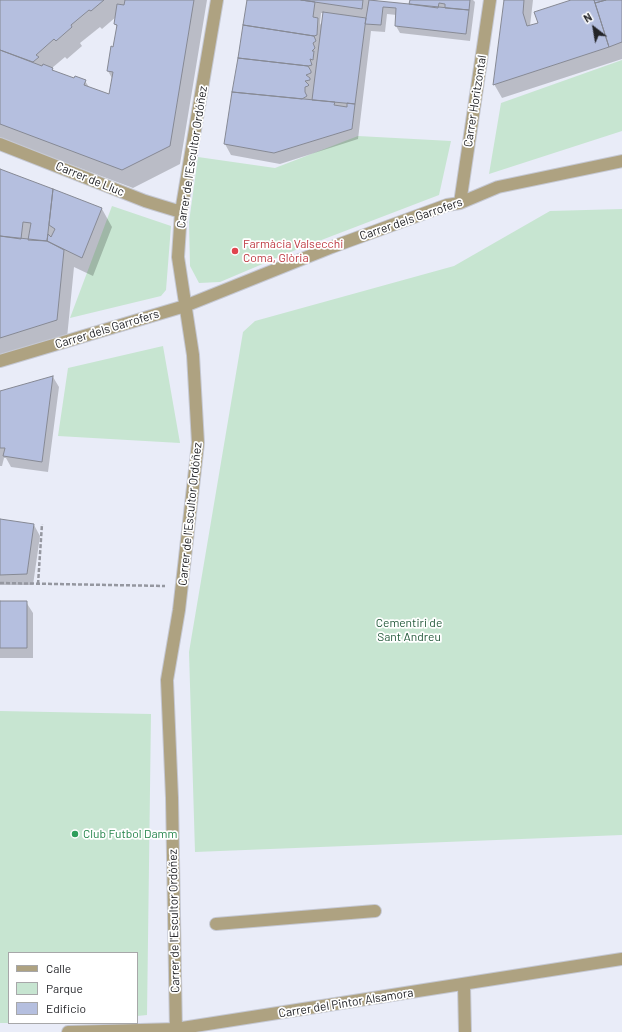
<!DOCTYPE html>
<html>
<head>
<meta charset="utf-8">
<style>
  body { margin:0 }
  #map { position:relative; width:622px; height:1032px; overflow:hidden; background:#e9ecf8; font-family:Barlow,sans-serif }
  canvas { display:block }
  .legend { position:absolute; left:8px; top:952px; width:130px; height:72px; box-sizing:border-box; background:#fff; border:1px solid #a7a7a9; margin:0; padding:5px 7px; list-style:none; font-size:12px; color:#232428 }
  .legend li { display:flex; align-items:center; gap:8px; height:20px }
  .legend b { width:20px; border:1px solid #a7a7a9 }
  .north { position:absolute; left:574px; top:8px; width:40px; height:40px; -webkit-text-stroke:3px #fff; paint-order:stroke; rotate:329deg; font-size:11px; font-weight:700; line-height:16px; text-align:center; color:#232428 }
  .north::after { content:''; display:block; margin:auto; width:14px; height:18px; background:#232428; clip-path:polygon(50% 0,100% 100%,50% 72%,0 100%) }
</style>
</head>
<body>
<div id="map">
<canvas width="622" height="1032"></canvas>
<ul class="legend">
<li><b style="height:5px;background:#aea281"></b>Calle</li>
<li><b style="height:11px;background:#c7e5d1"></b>Parque</li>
<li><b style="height:11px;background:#b5bfdf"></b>Edificio</li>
</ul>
<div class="north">N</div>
</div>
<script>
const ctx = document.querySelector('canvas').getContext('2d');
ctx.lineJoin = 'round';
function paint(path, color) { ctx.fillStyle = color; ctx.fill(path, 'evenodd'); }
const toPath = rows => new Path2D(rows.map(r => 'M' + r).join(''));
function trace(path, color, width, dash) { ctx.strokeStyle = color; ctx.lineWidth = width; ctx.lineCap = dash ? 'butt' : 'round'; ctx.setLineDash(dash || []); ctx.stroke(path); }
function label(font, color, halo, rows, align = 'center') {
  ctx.font = font + ' Barlow,sans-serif'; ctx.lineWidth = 3.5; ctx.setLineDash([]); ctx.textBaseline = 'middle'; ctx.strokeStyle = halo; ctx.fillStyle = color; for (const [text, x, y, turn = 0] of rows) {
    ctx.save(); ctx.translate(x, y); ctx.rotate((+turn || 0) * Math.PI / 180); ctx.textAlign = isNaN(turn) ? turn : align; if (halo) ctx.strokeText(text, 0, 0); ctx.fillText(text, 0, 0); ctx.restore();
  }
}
paint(toPath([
  [622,60,622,131,489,174,501,103],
  [358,136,451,141,439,195,298,249,220,282,199,283,190,266,189,222,198,157,275,168],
  [112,206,171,226,166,290,161,296,70,318],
  [622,209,622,835,195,852,189,652,243,332,255,321,454,266,550,211],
  [163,346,180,443,58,436,68,368],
  [0,711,151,714,147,1015,137,1016,137,953,9,953,9,1023,0,1023]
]), '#c7e5d1');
paint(toPath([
  [0,0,207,0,180,164,133,188,0,138],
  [117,16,115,24,117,27,108,71,113,80,110,95,89,87,85,81,75,79,54,71,52,68,65,57,67,59,82,46,80,43,100,27,102,29],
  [248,0,371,0,410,5,411,0,473,0,475,2,470,41,400,33,396,26,397,15,387,14,385,32,371,31,358,139,280,164,231,155,225,144],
  [321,13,324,13,322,27,320,23],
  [505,0,533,0,530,26,539,24,574,0,622,0,622,59,502,98,494,84],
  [0,170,102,209,112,227,93,276,74,267,67,338,0,359],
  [53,377,59,387,48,472,11,467,6,458,4,458,2,466,0,466,0,392],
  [0,522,34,525,40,536,33,585,0,585],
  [0,602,26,602,33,613,33,658,0,658]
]), '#0003');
const building = toPath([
  [0,0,104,0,91,11,89,10,71,25,72,27,56,41,54,39,36,55,39,57,33,62,0,50,0,0],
  [125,0,194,0,170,146,122,170,0,124,0,50,42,66,43,64,53,68,52,70,74,78,75,76,86,80,84,85,109,94,113,72,107,71,111,46,113,47,117,25,114,24,117,4,124,5,125,0],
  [247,0,301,0,315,2,313,17,318,18,317,35,314,36,243,25,247,0],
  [301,0,363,0,362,9,301,0],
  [369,0,469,10,466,34,395,26,396,8,383,7,381,25,365,24,369,0],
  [410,0,470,0,469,10,445,8,445,4,439,3,438,8,409,4,410,0],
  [504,0,524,0,523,13,527,26,538,23,534,12,571,0,594,0,609,47,493,85,504,0],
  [594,0,606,0,595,3,594,0],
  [606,0,622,0,622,42,609,47,595,3,606,0],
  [323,12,366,18,355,104,312,100,323,12],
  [243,25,314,36,316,41,313,43,315,48,312,51,314,51,313,60,310,59,312,65,308,66,238,58,243,25],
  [238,58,308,66,311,71,311,73,306,75,310,78,310,80,305,81,309,85,308,86,305,87,305,92,307,96,302,99,232,92,238,58],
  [232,92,335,102,334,105,347,107,347,103,355,104,352,129,274,153,224,144,232,92],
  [0,169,53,189,47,241,28,240,31,223,23,222,21,239,0,236,0,169],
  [53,189,102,208,82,258,47,241,48,234,51,237,55,229,49,225,53,189],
  [0,236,47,241,64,250,57,320,0,338,0,236],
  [53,376,42,462,3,456,5,448,0,448,0,391,53,376],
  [0,519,34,524,27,574,0,575,0,519],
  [0,601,27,601,27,648,0,648,0,601]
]);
paint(building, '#b5bfdf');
trace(building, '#868994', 1);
const lane = toPath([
  [216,924,375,911]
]);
const street = toPath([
  [0,144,145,201,181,212],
  [460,203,490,0],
  [0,361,185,306,332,247,447,205,460,203,498,187,622,161],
  [464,985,465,1032],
  [68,1032,176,1029,622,959],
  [176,1032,172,798,167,680,179,610,198,443,193,355,178,257,181,212,217,0]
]);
trace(lane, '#c5c8d3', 14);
trace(street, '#c5c8d3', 14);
trace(toPath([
  [0,583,165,586],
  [38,584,42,524]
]), '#9597a0', 2.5, [4, 2]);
trace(lane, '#aea281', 12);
trace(street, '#aea281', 12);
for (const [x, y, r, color] of [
  [235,251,4,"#e0444e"],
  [75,834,4,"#2e9e5b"]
]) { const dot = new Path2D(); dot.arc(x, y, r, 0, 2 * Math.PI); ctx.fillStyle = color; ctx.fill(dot); trace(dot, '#fff', 1.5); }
label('12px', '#232428', '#fff', [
  ["Carrer Horitzontal",475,101,-81],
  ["Carrer de l'Escultor Ordóñez",192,157,-81],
  ["Carrer de Lluc",90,179,22],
  ["Carrer dels Garrofers",411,219,-19],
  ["Carrer dels Garrofers",107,329,-17],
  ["Carrer de l'Escultor Ordóñez",190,514,-84],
  ["Carrer de l'Escultor Ordóñez",174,921,-91],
  ["Carrer del Pintor Alsamora",346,1003,-9]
]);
label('12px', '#be3a42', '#fff', [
  ["Farmàcia Valsecchi",243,244],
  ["Coma, Glòria",243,258]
], 'left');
label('12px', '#24593b', '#fff', [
  ["Cementiri de",409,623],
  ["Sant Andreu",409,637]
]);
label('12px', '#27864d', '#fff', [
  ["Club Futbol Damm",83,834]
], 'left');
</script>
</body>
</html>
